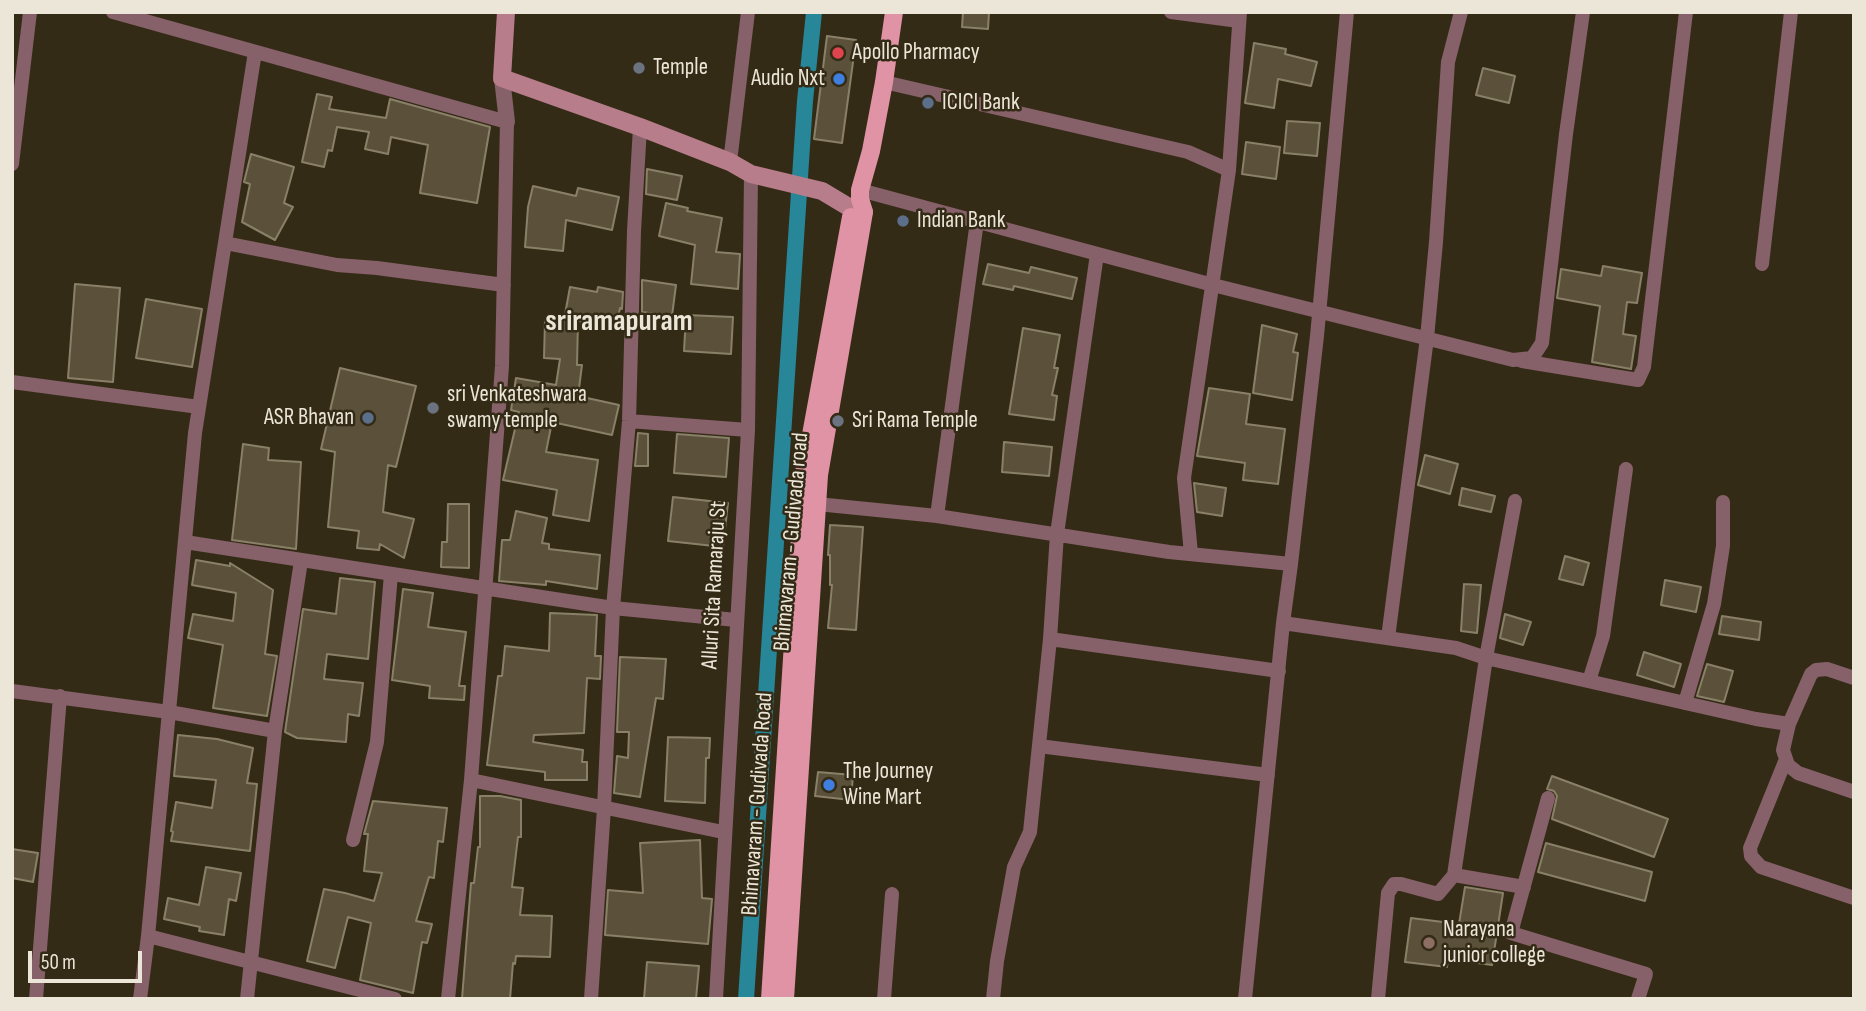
<!DOCTYPE html>
<html>
<head>
<meta charset="utf-8">
<style>
  body { margin:0 }
  #map { position:relative; width:1866px; height:1011px; overflow:hidden; background:#342b16; font-family:"Sofia Sans Condensed",sans-serif }
  canvas { display:block }
  .frame { position:absolute; inset:0; border:14px solid #ece6d9; pointer-events:none }
  .scale { position:absolute; left:28px; top:951px; width:114px; height:32px; box-sizing:border-box; border:4px solid #ece6d9; border-top:0; padding-left:9px; font-size:21px; line-height:24px; white-space:nowrap; color:#ece6d9; -webkit-text-stroke:5px #342b16; paint-order:stroke }
</style>
</head>
<body>
<div id="map">
<canvas width="1866" height="1011"></canvas>
<div class="frame"></div>
<div class="scale">50 m</div>
</div>
<script>
const ctx = document.querySelector('canvas').getContext('2d');
ctx.lineJoin = 'round';
const toPath = rows => new Path2D(rows.map(r => 'M' + r).join(''));
function trace(path, color, width, dash) { ctx.strokeStyle = color; ctx.lineWidth = width; ctx.lineCap = dash ? 'butt' : 'round'; ctx.setLineDash(dash || []); ctx.stroke(path); }
function paint(path, color) { ctx.fillStyle = color; ctx.fill(path, 'evenodd'); }
function label(font, color, halo, rows, align = 'center') {
  ctx.font = font + ' "Sofia Sans Condensed",sans-serif'; ctx.lineWidth = 5; ctx.setLineDash([]); ctx.textBaseline = 'middle'; ctx.strokeStyle = halo; ctx.fillStyle = color; for (const [text, x, y, turn = 0] of rows) {
    ctx.save(); ctx.translate(x, y); ctx.rotate((+turn || 0) * Math.PI / 180); ctx.textAlign = isNaN(turn) ? turn : align; if (halo) ctx.strokeText(text, 0, 0); ctx.fillText(text, 0, 0); ctx.restore();
  }
}
trace(toPath([
  [746,999,805,101,814,12]
]), '#278698', 16);
const building = toPath([
  [963,12,989,12,988,29,962,27,963,12],
  [827,36,856,40,842,143,814,139,827,36],
  [1254,43,1286,49,1285,54,1317,62,1311,86,1278,79,1274,108,1245,103,1254,43],
  [1483,68,1515,76,1509,103,1476,95,1483,68],
  [317,94,332,97,329,109,386,118,390,99,490,127,477,203,420,193,428,145,391,137,388,154,365,149,369,132,337,127,332,151,328,150,324,167,302,162,317,94],
  [1287,121,1320,123,1317,156,1284,153,1287,121],
  [1246,142,1280,147,1276,179,1242,174,1246,142],
  [251,154,294,167,284,203,293,207,275,240,242,222,250,184,244,182,251,154],
  [647,169,682,176,677,200,646,194,647,169],
  [533,186,576,196,578,188,619,197,612,230,566,220,563,251,525,247,528,207,533,186],
  [666,203,688,208,687,211,722,218,716,252,740,254,738,289,691,284,695,245,659,236,666,203],
  [988,264,1029,273,1031,267,1077,278,1072,299,1014,286,1013,290,983,284,988,264],
  [1603,266,1642,273,1637,303,1627,302,1623,334,1636,336,1631,369,1592,362,1600,306,1557,298,1561,269,1601,276,1603,266],
  [642,280,676,285,672,316,642,312,642,280],
  [75,284,120,288,113,382,68,378,75,284],
  [570,287,597,292,598,287,623,292,622,309,620,308,616,328,578,321,577,365,582,365,578,396,619,405,612,435,552,422,546,452,598,460,589,521,553,515,557,490,503,480,519,412,511,410,516,378,556,385,560,359,544,358,545,320,564,320,570,287],
  [146,299,202,309,192,367,136,358,146,299],
  [686,315,733,317,731,354,684,351,686,315],
  [1262,325,1297,334,1293,352,1298,353,1292,400,1253,393,1262,325],
  [1023,328,1060,335,1054,368,1058,368,1052,395,1057,396,1054,420,1009,414,1023,328],
  [340,368,416,386,396,467,388,465,383,512,414,519,404,558,380,544,379,550,357,548,359,531,328,527,335,452,321,449,340,368],
  [1209,388,1250,394,1246,424,1285,429,1278,484,1243,480,1245,463,1197,456,1209,388],
  [638,433,648,434,648,466,635,466,638,433],
  [677,434,729,438,726,477,674,473,677,434],
  [1004,442,1052,447,1049,476,1002,472,1004,442],
  [243,444,269,448,268,460,301,462,296,549,232,540,243,444],
  [1425,455,1458,464,1450,494,1418,485,1425,455],
  [1194,483,1226,488,1222,516,1197,512,1194,483],
  [1462,488,1495,496,1491,512,1459,505,1462,488],
  [673,497,728,503,723,547,668,541,673,497],
  [448,504,469,504,469,568,441,567,442,542,447,542,448,504],
  [516,511,547,518,542,543,549,544,549,549,600,555,597,589,546,581,546,585,499,581,502,540,510,540,516,511],
  [830,525,863,527,856,630,828,628,832,585,830,585,830,555,828,555,830,525],
  [1565,556,1589,563,1583,585,1559,579,1565,556],
  [196,560,230,566,230,563,273,590,265,654,277,656,267,716,213,708,223,645,188,638,193,614,233,621,236,593,192,585,196,560],
  [340,578,375,582,368,659,327,654,324,679,363,683,359,716,348,714,346,742,297,738,285,732,303,609,336,614,340,578],
  [1665,580,1701,587,1696,612,1661,605,1665,580],
  [1464,584,1481,585,1477,633,1461,631,1464,584],
  [403,589,433,593,428,627,466,632,459,686,465,686,464,700,429,698,430,686,392,680,403,589],
  [550,613,597,615,595,656,601,656,600,679,587,678,584,733,534,735,533,742,583,750,582,762,587,762,587,780,545,780,545,772,487,765,498,676,502,676,505,646,549,651,550,613],
  [1505,614,1531,622,1523,645,1500,638,1505,614],
  [1722,616,1761,622,1759,640,1719,634,1722,616],
  [1644,652,1681,664,1674,687,1637,675,1644,652],
  [620,657,666,659,663,699,656,698,640,797,614,793,617,756,628,758,629,732,617,732,620,657],
  [1707,664,1733,671,1724,702,1697,696,1707,664],
  [178,735,217,739,253,748,247,783,257,784,250,851,171,841,173,832,171,831,176,802,212,808,216,780,174,776,178,735],
  [668,737,710,738,709,758,706,758,705,803,665,801,668,737],
  [818,772,853,775,851,800,815,796,818,772],
  [1552,776,1668,819,1654,857,1552,819,1557,796,1554,791,1547,789,1552,776],
  [480,796,500,796,521,800,521,837,518,837,512,887,523,888,520,915,552,916,550,957,516,956,515,964,513,963,510,999,462,999,471,883,474,883,478,847,480,847,480,796],
  [373,801,447,808,443,842,438,841,434,878,429,877,416,921,432,924,427,943,422,942,413,993,360,980,371,923,348,917,335,968,307,961,324,889,345,893,374,901,382,873,364,871,368,834,364,834,373,801],
  [700,840,702,898,712,899,708,944,605,935,608,890,643,893,640,843,700,840],
  [1546,843,1652,872,1645,901,1538,872,1546,843],
  [12,849,38,853,33,882,12,878,12,849],
  [206,867,241,873,236,901,229,899,224,935,199,931,200,927,164,919,168,898,199,905,206,867],
  [1465,887,1503,893,1492,965,1448,959,1447,967,1405,962,1411,918,1459,924,1465,887],
  [647,962,699,966,696,999,644,999,647,962]
]);
paint(building, '#5b513b');
trace(building, '#8a8068', 2);
trace(toPath([
  [113,12,507,122,502,366,471,780,448,999],
  [1171,12,1239,21],
  [884,82,1188,152,1229,170,1240,12],
  [730,162,748,12],
  [12,164,30,12],
  [860,190,1213,285,1513,360,1532,358,1542,343,1566,134,1583,12],
  [225,243,337,265,377,268,504,285],
  [1762,264,1791,12],
  [1522,361,1638,380,1644,367,1686,12],
  [12,382,199,407],
  [629,421,748,430],
  [807,503,937,516,1169,552,1291,564],
  [937,516,977,221],
  [185,542,613,608,736,620],
  [1191,554,1184,478,1229,170],
  [1283,623,1456,648,1486,658,1756,719,1789,724,1783,750,1788,765,1798,773,1854,792],
  [1388,638,1427,338,1436,242,1448,62,1461,12],
  [1050,639,1279,671],
  [1589,681,1603,636,1626,469],
  [12,691,169,712,275,731],
  [1685,703,1714,604,1723,546,1723,502],
  [1789,724,1811,674,1816,670,1827,669,1854,678],
  [1039,746,1268,775],
  [1786,759,1750,848,1751,856,1761,867,1854,898],
  [471,780,723,832],
  [1548,798,1511,933,1646,974,1638,999],
  [353,840,377,742,391,574],
  [1454,875,1524,887],
  [148,936,395,999],
  [36,999,60,696],
  [140,999,148,936,195,433,255,52],
  [247,999,275,731,301,561],
  [591,999,604,808,613,608,629,421,634,231,640,127],
  [716,999,748,430,751,174],
  [884,999,892,894],
  [993,999,997,961,1014,867,1030,832,1050,639,1057,534,1097,254],
  [1245,999,1283,623,1291,564,1317,336,1347,12],
  [1378,999,1388,893,1394,884,1401,884,1438,894,1454,875,1486,658,1515,501]
]), '#866169', 14);
trace(toPath([
  [502,78,507,122]
]), '#866169', 16);
trace(toPath([
  [506,12,502,78,640,127,730,162,751,174,822,191,852,209,864,212]
]), '#b87d8a', 18);
trace(toPath([
  [770,999,804,473,851,217],
  [785,999,819,475,864,212,860,199,860,190,871,151,884,82,894,12]
]), '#df93a5', 18);
for (const [x, y, r, color] of [
  [838,53,7,"#e0444e"],
  [639,68,7,"#6b7280"],
  [839,79,7,"#3f7fe0"],
  [928,103,7,"#5c6f8a"],
  [903,221,7,"#5c6f8a"],
  [433,408,7,"#6b7280"],
  [368,418,7,"#5c6f8a"],
  [838,421,7,"#6b7280"],
  [829,785,7,"#3f7fe0"],
  [1429,943,7,"#8d6e63"]
]) { const dot = new Path2D(); dot.arc(x, y, r, 0, 2 * Math.PI); ctx.fillStyle = color; ctx.fill(dot); trace(dot, '#342b16', 2.5); }
label('23px', '#ece6d9', '#342b16', [
  ["Apollo Pharmacy",852,53],
  ["Temple",653,68],
  ["Audio Nxt",825,79,"right"],
  ["ICICI Bank",942,103],
  ["Indian Bank",917,221],
  ["sri Venkateshwara",447,395],
  ["swamy temple",447,421],
  ["ASR Bhavan",354,418,"right"],
  ["Sri Rama Temple",852,421],
  ["The Journey",843,772],
  ["Wine Mart",843,798],
  ["Narayana",1443,930],
  ["junior college",1443,956]
], 'left');
label('23px', '#ece6d9', '#342b16', [
  ["Bhimavaram - Gudivada road",792,542,-85],
  ["Alluri Sita Ramaraju St",715,585,-87],
  ["Bhimavaram - Gudivada Road",758,804,-86]
]);
label('bold 30px', '#ece6d9', '#342b16', [
  ["sriramapuram",619,322]
]);
</script>
</body>
</html>
